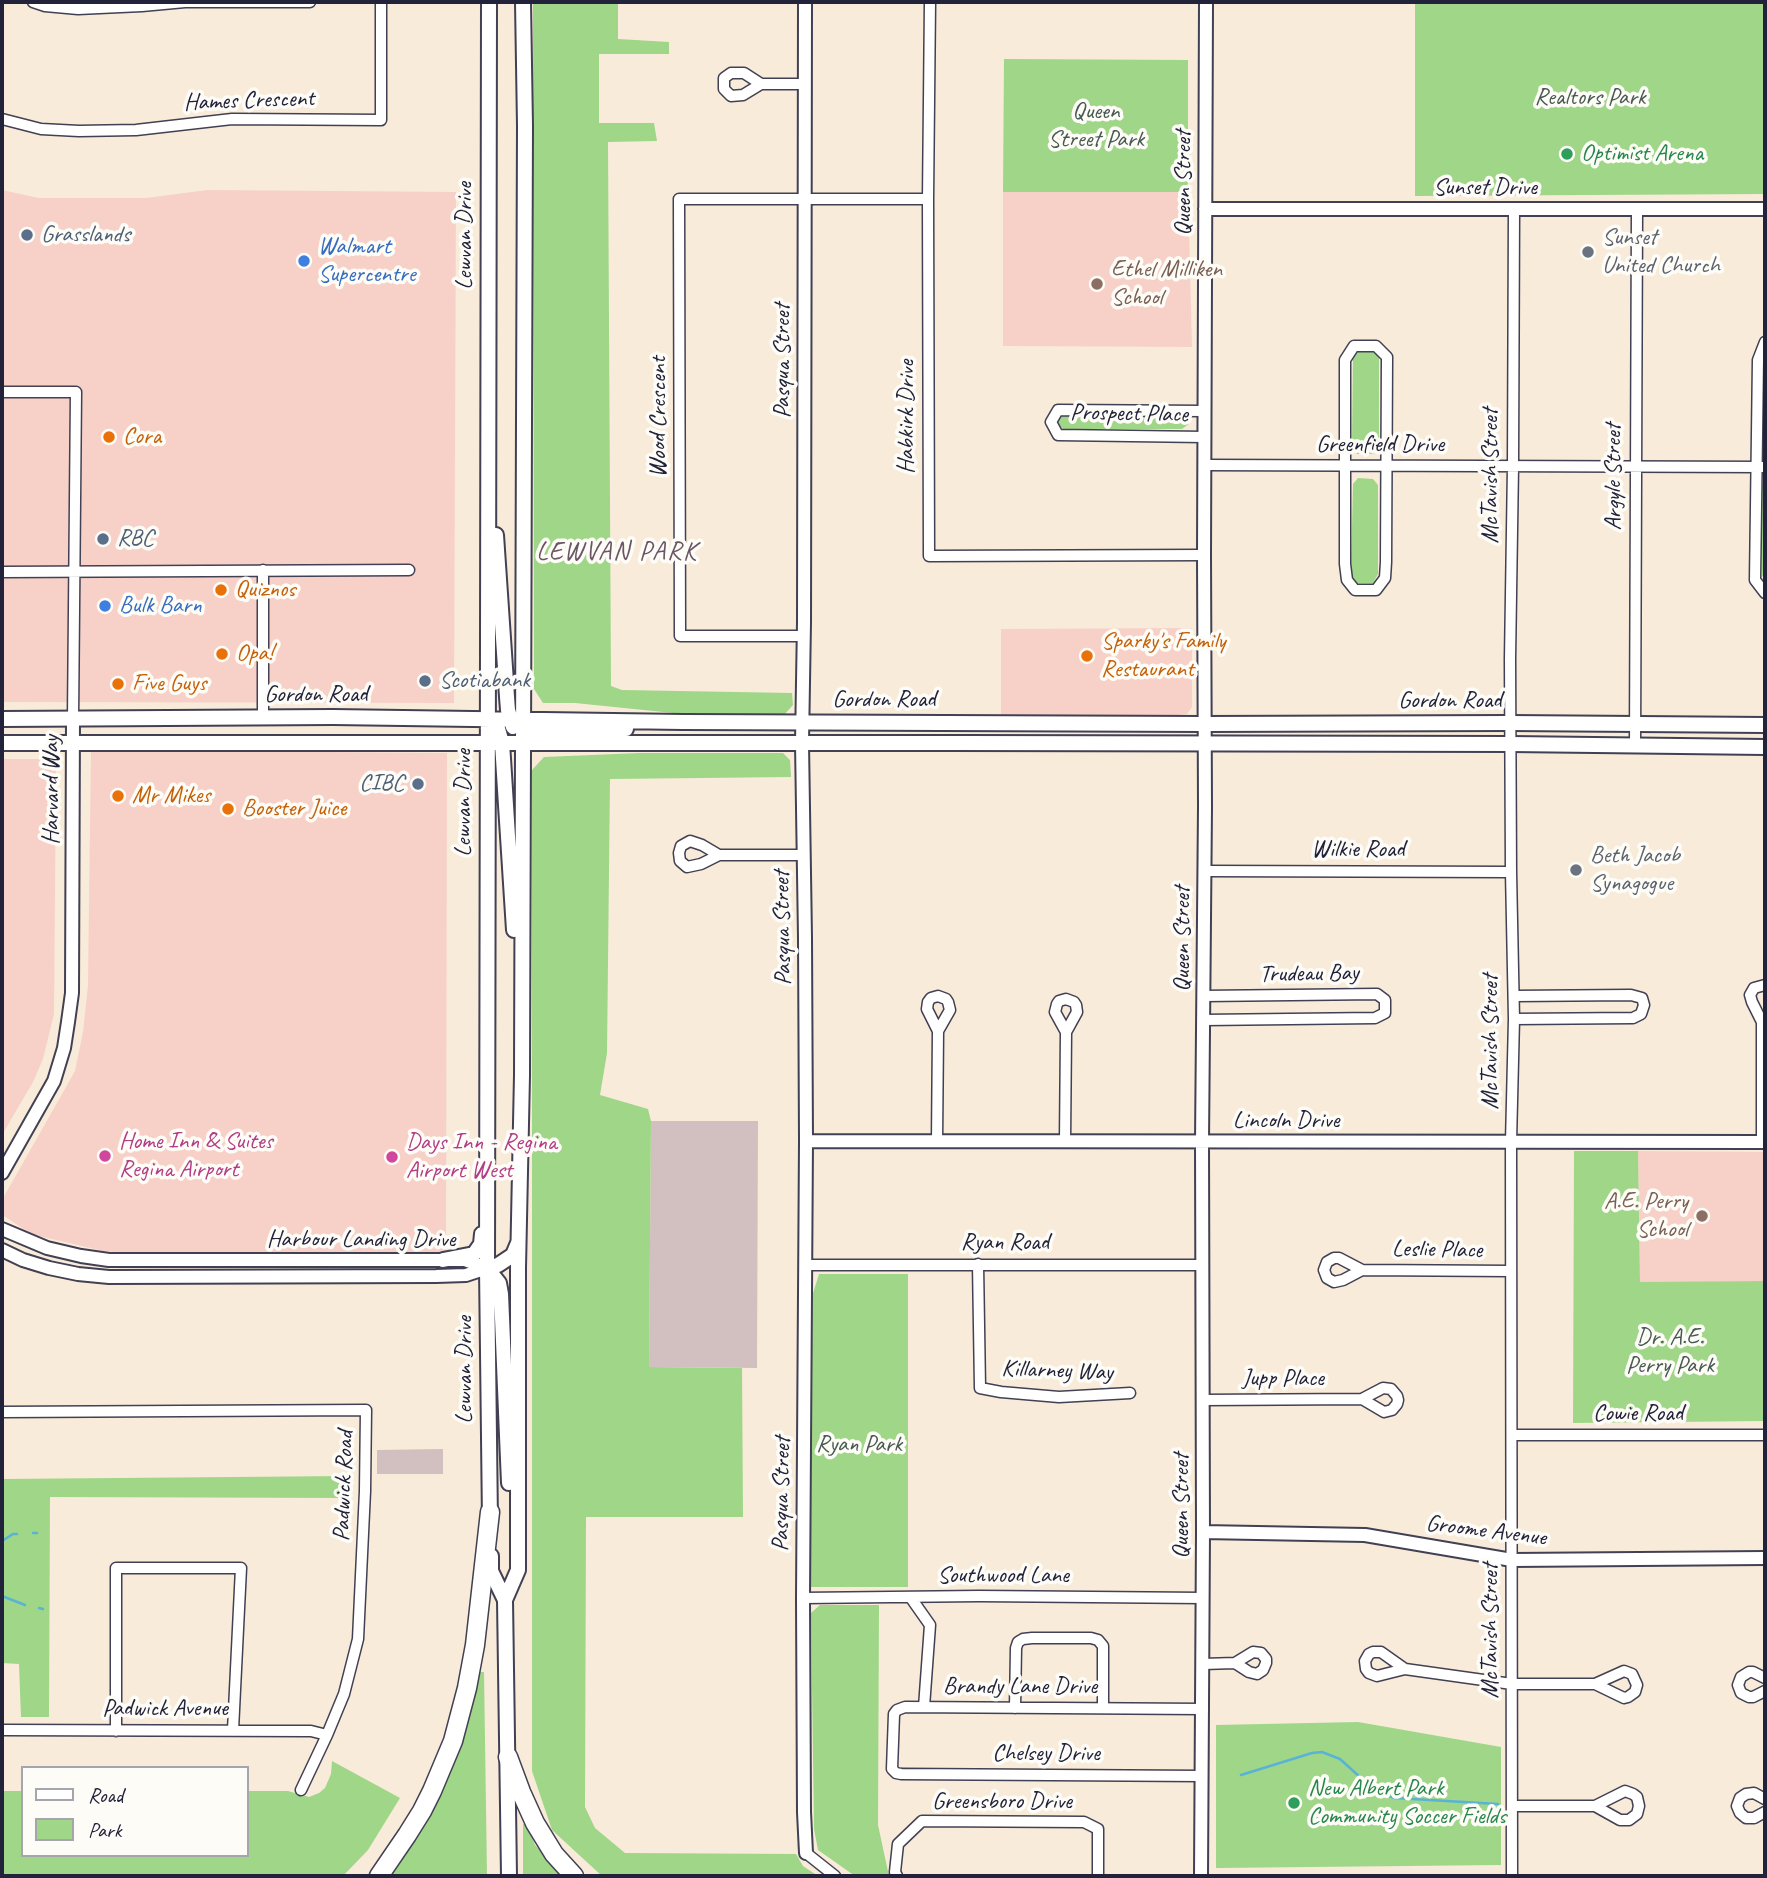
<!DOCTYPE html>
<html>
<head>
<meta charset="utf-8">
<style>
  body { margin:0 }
  #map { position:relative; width:1767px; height:1878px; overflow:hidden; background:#f8ebd9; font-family:Caveat,sans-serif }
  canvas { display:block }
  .frame { position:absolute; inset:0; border:4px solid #22223b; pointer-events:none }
  .legend { position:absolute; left:21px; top:1766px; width:228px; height:91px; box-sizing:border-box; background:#fdfcf7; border:2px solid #a5a5ac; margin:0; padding:9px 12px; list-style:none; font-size:21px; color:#22223b }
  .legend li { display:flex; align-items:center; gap:14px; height:35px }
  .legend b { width:35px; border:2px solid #a5a5ac }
</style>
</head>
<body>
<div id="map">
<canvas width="1767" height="1878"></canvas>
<div class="frame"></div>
<ul class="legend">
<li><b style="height:9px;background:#fff"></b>Road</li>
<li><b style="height:19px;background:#9fd688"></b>Park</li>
</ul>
</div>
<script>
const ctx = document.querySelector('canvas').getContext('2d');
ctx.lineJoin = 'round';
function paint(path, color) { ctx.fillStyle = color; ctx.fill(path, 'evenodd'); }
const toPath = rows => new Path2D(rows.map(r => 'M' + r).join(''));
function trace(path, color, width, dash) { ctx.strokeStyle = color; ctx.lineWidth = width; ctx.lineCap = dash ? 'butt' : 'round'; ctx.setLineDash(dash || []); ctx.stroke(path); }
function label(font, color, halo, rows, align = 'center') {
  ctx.font = font + ' Caveat,sans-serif'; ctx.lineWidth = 7; ctx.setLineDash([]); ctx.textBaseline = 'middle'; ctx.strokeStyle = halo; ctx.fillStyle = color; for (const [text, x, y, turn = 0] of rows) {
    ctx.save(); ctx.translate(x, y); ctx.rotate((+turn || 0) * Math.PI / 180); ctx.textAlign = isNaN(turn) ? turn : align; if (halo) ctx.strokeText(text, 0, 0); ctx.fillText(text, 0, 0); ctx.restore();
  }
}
paint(toPath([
  [2,190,39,198,146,198,207,190,456,192,454,703,2,702],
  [1003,192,1188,192,1192,347,1003,346],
  [1192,628,1192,707,1187,714,1179,715,1001,715,1001,629],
  [91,750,447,753,446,1252,165,1256,103,1251,31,1234,4,1216,2,1200,75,1071,83,1032,88,985],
  [2,759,56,759,56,768,54,1014,43,1059,33,1082,2,1135],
  [1638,1151,1765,1152,1765,1281,1640,1283]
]), '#f7d1c8');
paint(toPath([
  [651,1121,758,1121,757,1368,649,1367],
  [443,1449,443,1474,377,1474,377,1450]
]), '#d2bfc0');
paint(toPath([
  [533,2,618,2,618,39,669,42,669,54,599,54,599,123,654,123,657,141,608,142,611,686,622,690,792,693,793,705,783,716,683,714,575,703,543,703,534,689],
  [1415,2,1765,2,1765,194,1415,196],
  [1004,59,1188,60,1188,192,1003,192],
  [1359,350,1374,350,1379,357,1379,446,1374,454,1357,454,1352,446,1353,356],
  [1765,355,1765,451,1763,448,1763,360],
  [1064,414,1182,415,1187,417,1189,424,1182,429,1063,429,1057,423,1058,419],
  [1358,478,1373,479,1378,485,1378,574,1373,583,1357,583,1351,574,1353,484],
  [1765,481,1765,581,1762,575,1762,484],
  [640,753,783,753,790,760,791,777,610,779,607,1053,600,1095,648,1109,651,1121,649,1367,742,1368,743,1517,586,1517,585,1807,595,1828,625,1853,796,1854,803,1866,818,1876,602,1876,552,1830,532,1771,532,770,544,757],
  [1574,1151,1638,1151,1640,1282,1765,1281,1765,1421,1573,1423],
  [819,1274,908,1274,908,1587,810,1587,810,1303],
  [349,1476,349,1498,50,1497,49,1717,21,1717,19,1664,2,1663,2,1479],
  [820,1605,879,1605,878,1825,889,1876,855,1876,818,1850,814,1829,811,1613],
  [476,1672,484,1672,487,1876,389,1876,426,1820,456,1757],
  [1358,1722,1501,1747,1501,1865,1216,1868,1216,1725],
  [332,1761,400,1798,368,1850,343,1876,2,1876,2,1791,23,1791,23,1855,247,1855,247,1791,288,1791,309,1797,319,1793,325,1788,331,1774],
  [523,1824,527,1824,535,1845,564,1876,523,1876]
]), '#9fd688');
trace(toPath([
  [33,1533,37,1533],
  [2,1541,13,1534,17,1534],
  [2,1596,25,1605],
  [39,1608,43,1609],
  [1241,1775,1312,1753,1322,1752,1340,1759,1361,1778,1382,1794,1395,1798,1498,1804]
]), '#59b3d6', 2.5);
const minor = toPath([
  [33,2,45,6,78,9,142,6,185,2,310,2],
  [930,2,928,199,929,556,1204,555],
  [761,84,744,73,731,73,724,78,724,89,731,96,743,95,761,84,805,84],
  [2,119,41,129,79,131,136,130,232,119,381,120,381,2],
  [1765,342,1758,360,1755,580,1765,593],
  [1354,346,1376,346,1387,357,1386,562,1385,578,1376,590,1355,590,1347,580,1345,564,1345,360,1354,346],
  [2,392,76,392,73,718],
  [1204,411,1058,410,1051,422,1058,435,1204,437],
  [1205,465,1765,467],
  [2,572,409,570],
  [804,636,680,636,679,199,928,199],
  [263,718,263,570],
  [1635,745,1637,209],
  [719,855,702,845,690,841,681,846,679,853,680,861,687,867,701,864,719,855,803,855],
  [1205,871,1511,872],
  [1204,996,1377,994,1385,1000,1385,1013,1375,1018,1204,1020],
  [1514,996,1631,995,1642,998,1644,1005,1641,1014,1633,1018,1514,1019],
  [937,1141,938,1031,927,1009,928,1002,931,998,938,996,946,999,948,1002,950,1010,938,1031],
  [1065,1141,1066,1032,1055,1012,1057,1004,1059,1001,1066,999,1074,1002,1076,1005,1077,1012,1066,1032],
  [1762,1142,1762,1022,1752,1002,1750,995,1754,988,1765,985],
  [978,1264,980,1388,1001,1392,1059,1397,1130,1393],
  [806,1265,1203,1265],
  [1362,1270,1343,1280,1334,1282,1327,1278,1324,1270,1327,1262,1334,1258,1339,1258,1362,1270,1511,1271],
  [1203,1400,1362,1399,1383,1388,1391,1389,1397,1396,1398,1400,1397,1404,1392,1410,1384,1412,1362,1399],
  [2,1412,366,1410,365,1491,358,1639,344,1694,327,1735,301,1790],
  [1512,1435,1765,1435],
  [803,1598,979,1596,1203,1598],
  [911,1598,930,1625,924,1707],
  [1203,1664,1235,1663,1253,1652,1261,1653,1266,1659,1266,1663,1263,1670,1257,1674,1249,1672,1235,1663],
  [1405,1669,1381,1652,1373,1652,1369,1654,1365,1661,1366,1669,1369,1673,1377,1676,1405,1669,1512,1684,1595,1684,1624,1671,1632,1674,1637,1685,1635,1692,1628,1697,1624,1698,1595,1684],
  [1765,1678,1753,1672,1749,1672,1741,1677,1738,1685,1741,1693,1749,1697,1753,1697,1765,1691],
  [1015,1708,1016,1648,1018,1642,1023,1639,1032,1638,1091,1638,1098,1640,1103,1646,1103,1708],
  [2,1730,311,1731,327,1735],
  [116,1731,116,1568,241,1568,233,1730],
  [1202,1776,901,1774,896,1773,892,1769,894,1714,897,1710,905,1707,1203,1709],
  [1765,1799,1754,1793,1746,1794,1740,1798,1737,1806,1740,1813,1746,1818,1754,1818,1765,1812],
  [1512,1806,1595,1806,1625,1791,1633,1794,1637,1797,1639,1806,1637,1814,1629,1820,1620,1820,1595,1806],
  [806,1853,835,1876],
  [897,1876,895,1872,898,1844,922,1821,1084,1822,1098,1829,1098,1876],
  [1512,1876,1511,1142,1514,1019,1511,872,1510,659,1513,466,1514,209]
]);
const tertiary = toPath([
  [805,2,804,622,802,743,805,938,806,1141,803,1598,804,1812,806,1853],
  [1205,209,1765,209],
  [806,1141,1765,1142],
  [2,1173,54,1081,64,1048,68,1022,72,993,73,718],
  [2,1229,47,1248,81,1256,109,1260,465,1260,487,1268],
  [2,1250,23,1260,49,1268,78,1274,109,1277,436,1276,466,1275,487,1268],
  [1203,1532,1365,1535,1512,1560,1765,1558],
  [1201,1876,1203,1532,1202,1141,1205,807,1204,555,1206,2]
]);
const secondary = toPath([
  [489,2,487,1268,490,1522],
  [496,535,507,697,508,710,513,727],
  [2,719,333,717,683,722,1204,724,1510,723,1765,725],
  [487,719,495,722,497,725,502,743,514,930],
  [531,734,626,729],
  [2,743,959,743,1510,744,1765,747],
  [443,1260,474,1254,481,1244,482,1234],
  [487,1268,499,1283,501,1294,509,1483],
  [487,1268,498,1265,513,1255,518,1243],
  [491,1556,491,1571,505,1600],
  [509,1876,505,1600,518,1570,518,1268,522,1075,524,420,525,126,523,2]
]);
const motorway = toPath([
  [508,1757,521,1792,535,1823,554,1854,574,1876],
  [379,1876,407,1835,422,1811,432,1791,453,1741,467,1688,475,1645,490,1512]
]);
trace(minor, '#424053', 13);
trace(tertiary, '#424053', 16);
trace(secondary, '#424053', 18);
trace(motorway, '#424053', 21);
trace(minor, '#fff', 10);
trace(tertiary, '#fff', 12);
trace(secondary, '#fff', 14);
trace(motorway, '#fff', 18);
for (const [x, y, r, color] of [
  [1567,154,7,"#2e9e5b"],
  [27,235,7,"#5c6f8a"],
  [1588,252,7,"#6b7280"],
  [304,261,7,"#3f7fe0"],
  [1097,284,7,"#8d6e63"],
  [109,437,7,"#e8710a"],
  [103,539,7,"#5c6f8a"],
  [221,590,7,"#e8710a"],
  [105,606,7,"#3f7fe0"],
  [222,654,7,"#e8710a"],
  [1087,656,7,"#e8710a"],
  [425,681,7,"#5c6f8a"],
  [118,684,7,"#e8710a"],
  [418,784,7,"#5c6f8a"],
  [118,796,7,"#e8710a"],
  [228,809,7,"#e8710a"],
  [1576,870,7,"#6b7280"],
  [105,1156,7,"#d1479c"],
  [392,1157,7,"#d1479c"],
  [1702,1216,7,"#8d6e63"],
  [1294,1803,7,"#2e9e5b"]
]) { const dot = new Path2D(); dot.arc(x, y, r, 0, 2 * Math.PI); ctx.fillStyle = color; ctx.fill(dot); trace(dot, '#fdfcf7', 2.5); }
label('24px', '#485852', '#fdfcf7', [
  ["Realtors Park",1590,98],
  ["Queen",1096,112],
  ["Street Park",1096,140],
  ["Dr. A.E.",1670,1338],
  ["Perry Park",1670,1366],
  ["Ryan Park",859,1445]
]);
label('24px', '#22223b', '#fdfcf7', [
  ["Hames Crescent",249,101,-2],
  ["Queen Street",1184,183,-90],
  ["Sunset Drive",1485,188],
  ["Lewvan Drive",465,236,-90],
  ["Pasqua Street",783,361,-90],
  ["Prospect Place",1129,414,1],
  ["Wood Crescent",659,417,-90],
  ["Habkirk Drive",907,417,-90],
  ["Greenfield Drive",1380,445],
  ["McTavish Street",1491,476,-90],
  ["Argyle Street",1614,477,-90],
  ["Gordon Road",316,695],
  ["Gordon Road",884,700],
  ["Gordon Road",1450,701],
  ["Harvard Way",52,790,-90],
  ["Lewvan Drive",464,803,-90],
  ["Wilkie Road",1358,850],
  ["Pasqua Street",783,928,-91],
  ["Queen Street",1183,939,-90],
  ["Trudeau Bay",1309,974,-1],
  ["McTavish Street",1491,1042,-90],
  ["Lincoln Drive",1286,1121],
  ["Harbour Landing Drive",361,1240],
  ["Ryan Road",1005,1243],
  ["Leslie Place",1437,1250,1],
  ["Lewvan Drive",465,1370,-90],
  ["Killarney Way",1057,1371,2],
  ["Jupp Place",1283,1379],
  ["Cowie Road",1638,1414],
  ["Padwick Road",344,1486,-88],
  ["Pasqua Street",782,1494,-89],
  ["Queen Street",1182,1506,-90],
  ["Groome Avenue",1486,1531,7],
  ["Southwood Lane",1003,1576],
  ["McTavish Street",1491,1631,-90],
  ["Brandy Lane Drive",1020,1687],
  ["Padwick Avenue",165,1709],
  ["Chelsey Drive",1046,1754],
  ["Greensboro Drive",1002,1802]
]);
label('24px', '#27864d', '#fdfcf7', [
  ["Optimist Arena",1581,154],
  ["New Albert Park",1308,1789],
  ["Community Soccer Fields",1308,1817]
], 'left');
label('24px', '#4e5e75', '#fdfcf7', [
  ["Grasslands",41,235],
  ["RBC",117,539],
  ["Scotiabank",439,681],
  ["CIBC",404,784,"right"]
], 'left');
label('24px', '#5b616d', '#fdfcf7', [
  ["Sunset",1602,238],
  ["United Church",1602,266],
  ["Beth Jacob",1590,856],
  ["Synagogue",1590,884]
], 'left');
label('24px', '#366cbe', '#fdfcf7', [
  ["Walmart",318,247],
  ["Supercentre",318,275],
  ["Bulk Barn",119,606]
], 'left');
label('24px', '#785e54', '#fdfcf7', [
  ["Ethel Milliken",1111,270],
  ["School",1111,298],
  ["A.E. Perry",1688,1202,"right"],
  ["School",1688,1230,"right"]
], 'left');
label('24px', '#c56008', '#fdfcf7', [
  ["Cora",123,437],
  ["Quiznos",235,590],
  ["Sparky's Family",1101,642],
  ["Restaurant",1101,670],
  ["Opa!",236,654],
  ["Five Guys",132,684],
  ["Mr Mikes",132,796],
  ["Booster Juice",242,809]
], 'left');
label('24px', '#b23c85', '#fdfcf7', [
  ["Home Inn & Suites",119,1142],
  ["Regina Airport",119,1170],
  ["Days Inn - Regina",406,1143],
  ["Airport West",406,1171]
], 'left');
ctx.letterSpacing = '2px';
label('26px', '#695563', '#fdfcf7', [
  ["LEWVAN PARK",617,552]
]);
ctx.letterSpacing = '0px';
</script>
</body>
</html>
